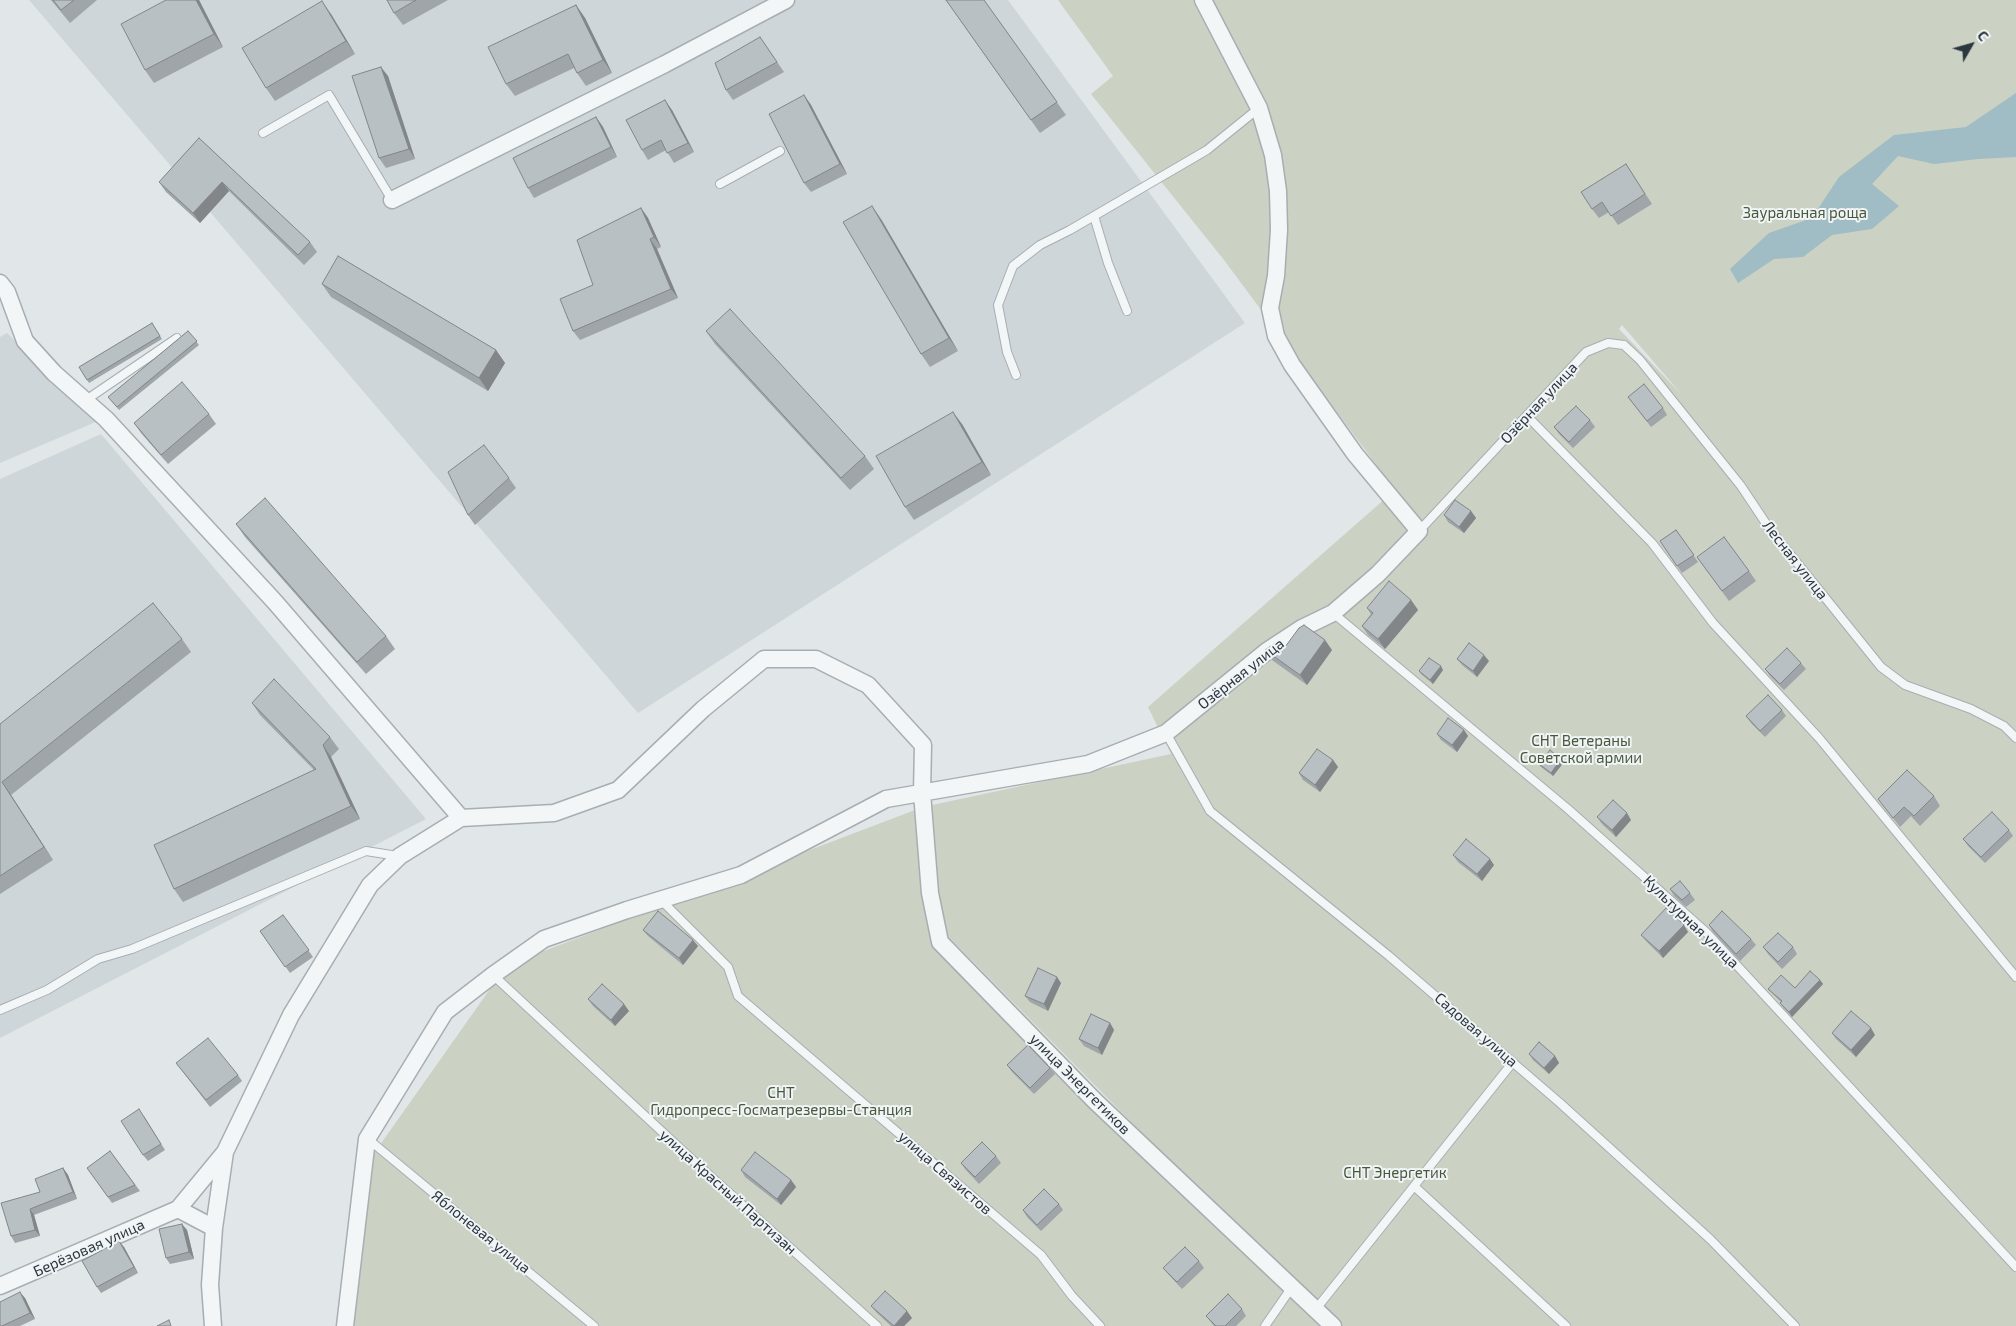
<!DOCTYPE html>
<html>
<head>
<meta charset="utf-8">
<style>
  body { margin:0 }
  #map { position:relative; width:2016px; height:1326px; overflow:hidden; background:#e1e6e8; font-family:"Exo 2",sans-serif }
  canvas { display:block }
  .north { position:absolute; left:1946px; top:20px; width:50px; height:50px; -webkit-text-stroke:4px #f0f4f6; paint-order:stroke; rotate:52deg; font-size:14px; font-weight:700; line-height:20px; text-align:center; color:#2b373e }
  .north::after { content:''; display:block; margin:auto; width:18px; height:22px; background:#2b373e; clip-path:polygon(50% 0,100% 100%,50% 72%,0 100%) }
</style>
</head>
<body>
<div id="map">
<canvas width="2016" height="1326"></canvas>
<div class="north">С</div>
</div>
<script>
const ctx = document.querySelector('canvas').getContext('2d');
ctx.lineJoin = 'round';
function paint(path, color) { ctx.fillStyle = color; ctx.fill(path, 'evenodd'); }
const toPath = rows => new Path2D(rows.map(r => 'M' + r).join(''));
function trace(path, color, width, dash) { ctx.strokeStyle = color; ctx.lineWidth = width; ctx.lineCap = dash ? 'butt' : 'round'; ctx.setLineDash(dash || []); ctx.stroke(path); }
function label(font, color, halo, rows, align = 'center') {
  ctx.font = font + ' "Exo 2",sans-serif'; ctx.lineWidth = 4; ctx.setLineDash([]); ctx.textBaseline = 'middle'; ctx.strokeStyle = halo; ctx.fillStyle = color; for (const [text, x, y, turn = 0] of rows) {
    ctx.save(); ctx.translate(x, y); ctx.rotate((+turn || 0) * Math.PI / 180); ctx.textAlign = isNaN(turn) ? turn : align; if (halo) ctx.strokeText(text, 0, 0); ctx.fillText(text, 0, 0); ctx.restore();
  }
}
paint(toPath([
  [29,0,1008,0,1245,323,638,713],
  [7,333,98,421,0,463,0,337],
  [101,434,426,819,0,1038,0,479]
]), '#cfd6da');
paint(toPath([
  [1058,0,2016,0,2016,1326,354,1326,363,1169,507,965,923,807,1171,754,1148,707,1395,490,1224,260,1091,94,1113,76],
  [1622,325,1683,396,1619,329],
  [939,927,1264,1257,940,942]
]), '#cbd1c3');
paint(toPath([
  [2016,93,2016,157,1978,159,1934,164,1898,156,1872,184,1899,206,1872,229,1832,235,1803,257,1774,259,1738,283,1730,269,1769,233,1812,218,1839,177,1894,135,1966,127]
]), '#a0bcc4');
const service = toPath([
  [263,133,329,95,392,200],
  [720,184,780,151],
  [1094,216,1108,263,1127,311],
  [1016,375,1007,352,998,305,1013,266,1040,245,1070,230,1207,150,1259,108],
  [86,400,177,338],
  [1527,416,1652,543,1713,623,1819,738,2016,977],
  [1419,531,1586,352,1608,343,1624,345,1640,360,1741,486,1769,528,1881,667,1905,685,1971,709,2004,726,2016,738],
  [1333,613,1568,809,1706,932,2016,1267],
  [1166,733,1210,811,1389,956,1560,1103,1710,1239,1795,1326],
  [660,899,728,967,738,996,1041,1255,1072,1296,1100,1326],
  [493,975,698,1165,877,1326],
  [0,1010,47,990,98,959,132,949,366,851,398,856],
  [368,1139,594,1326],
  [1414,1186,1566,1326],
  [1316,1309,1513,1062],
  [1265,1326,1292,1287]
]);
const minor = toPath([
  [392,200,665,64,786,0],
  [0,283,7,292,25,341,54,373,106,419,275,602,461,818],
  [178,1209,214,1228,210,1285,213,1326],
  [214,1228,225,1152,291,1015,370,885,400,856,461,818,554,813,618,790,703,709,764,659,816,659,868,685,923,745,922,793,930,893,940,942,1095,1101,1333,1326],
  [0,1286,178,1209,225,1152],
  [345,1326,367,1139,445,1012,493,975,544,939,627,910,741,875,886,799,1088,764,1166,733,1267,651,1302,628,1333,613,1378,574,1419,531,1355,454,1292,365,1276,336,1270,308,1276,276,1279,230,1278,191,1273,155,1259,108,1203,0]
]);
trace(service, '#a7aeb2', 10);
trace(minor, '#a7aeb2', 19);
trace(service, '#f3f6f7', 8);
trace(minor, '#f3f6f7', 16);
paint(toPath([
  [51,0,97,0,70,23],
  [166,0,199,0,223,47,154,83,145,70],
  [387,0,448,0,403,25,394,13],
  [946,0,984,0,1066,115,1040,133],
  [576,5,585,18,612,73,586,86,577,73,574,68,515,96,506,84],
  [331,14,355,54,275,101,266,88],
  [760,37,784,72,733,100,726,90],
  [388,76,415,159,386,168,379,158],
  [804,95,811,105,847,174,811,192,804,183],
  [672,110,694,152,674,163,666,150,648,160,642,150],
  [596,117,603,127,617,157,534,198,528,188],
  [199,138,310,242,317,252,304,265,229,191,200,223,166,192,159,182],
  [1626,164,1652,204,1618,225,1609,212,1599,218,1592,209],
  [641,208,648,218,661,247,657,249,678,298,580,340,573,331,593,285],
  [881,219,958,351,930,367,921,354],
  [322,284,496,350,505,363,488,391,331,297],
  [152,323,162,339,89,383,79,367],
  [188,331,199,345,119,410,108,397],
  [706,331,865,456,874,469,850,490,715,344],
  [1628,397,1663,408,1667,415,1651,427],
  [209,414,216,424,168,464,141,433,134,423],
  [1590,420,1595,427,1573,448,1559,434,1554,427],
  [962,424,991,475,914,520,905,507],
  [509,478,516,488,475,525,468,515],
  [1471,511,1476,518,1464,533,1448,522,1444,515],
  [236,524,386,636,395,649,366,674,245,537],
  [1676,530,1698,562,1682,573,1660,541],
  [1697,557,1749,571,1756,581,1729,601],
  [1411,600,1418,610,1385,649,1368,635,1362,626,1371,614,1367,608],
  [182,639,191,652,11,795,53,860,0,894,0,724],
  [1285,647,1332,650,1307,685,1272,660,1265,650],
  [1457,659,1489,661,1477,677,1462,665],
  [1801,663,1806,669,1784,690,1770,676,1765,669],
  [1443,670,1433,684,1421,674,1419,671],
  [252,703,330,737,339,749,331,757,360,819,183,902,174,889,314,770,260,715],
  [1782,710,1786,716,1765,737,1751,723,1746,716],
  [1464,730,1468,736,1457,752,1441,740,1437,734],
  [1561,759,1564,762,1553,776,1541,767,1539,764],
  [1333,760,1338,767,1320,792,1303,780,1299,773],
  [1934,796,1940,806,1920,826,1911,816,1900,827,1878,799],
  [1597,817,1631,820,1616,837,1602,824],
  [2009,830,2013,836,1985,863,1968,846,1963,839],
  [1453,855,1494,865,1482,881,1458,862],
  [1670,889,1690,893,1695,900,1686,907,1674,896],
  [283,915,313,957,290,973,260,931],
  [1709,925,1751,939,1756,945,1740,961,1713,932],
  [643,930,698,946,683,965,648,936],
  [1688,932,1663,958,1646,941,1641,935],
  [1763,947,1793,947,1797,954,1782,969,1768,954],
  [1820,980,1823,984,1792,1017,1783,1007,1780,1003,1781,1002,1768,989,1795,988],
  [1061,983,1048,1011,1030,1002,1025,996],
  [588,999,629,1011,615,1026,593,1006],
  [1110,1023,1114,1030,1102,1055,1084,1046,1079,1039],
  [1832,1033,1875,1035,1856,1057,1836,1039],
  [1529,1054,1555,1056,1559,1063,1549,1074,1533,1060],
  [176,1063,238,1075,242,1081,210,1107],
  [1007,1065,1050,1068,1055,1074,1034,1094,1012,1072],
  [144,1116,165,1150,148,1161,143,1155],
  [110,1151,140,1191,112,1203,87,1168],
  [996,1156,1001,1163,979,1184,965,1169,961,1163],
  [63,1168,68,1175,77,1199,34,1215,40,1236,15,1243,11,1236,40,1192],
  [741,1170,791,1180,796,1187,781,1205,745,1177],
  [1059,1204,1063,1210,1041,1231,1027,1217,1023,1210],
  [187,1230,194,1259,170,1264,166,1258],
  [124,1247,138,1273,101,1293,97,1287],
  [1199,1261,1204,1268,1182,1289,1168,1274,1163,1268],
  [25,1298,35,1319,20,1326,0,1326],
  [871,1306,912,1318,904,1326,891,1326,876,1312],
  [1242,1309,1246,1316,1236,1326,1214,1326,1206,1316]
]), '#9fa5a9');
paint(toPath([
  [196,0,199,0,223,47,214,34],
  [322,1,331,14,355,54,346,41],
  [576,5,585,18,612,73,603,60],
  [381,67,388,76,415,159,409,149],
  [804,95,811,105,847,174,840,164],
  [665,100,672,110,694,152,688,143],
  [596,117,603,127,617,157,611,147],
  [222,182,229,191,200,223,193,213],
  [872,206,881,219,958,351,949,338],
  [641,208,648,218,661,247,654,237],
  [650,239,657,249,678,298,671,289],
  [496,350,505,363,488,391,479,378],
  [953,412,962,424,991,475,982,462],
  [1471,511,1476,518,1464,533,1459,527],
  [1411,600,1418,610,1385,649,1378,639],
  [1325,640,1332,650,1307,685,1300,675],
  [1484,655,1489,661,1477,677,1473,671],
  [1441,666,1443,670,1433,684,1430,680],
  [1464,730,1468,736,1457,752,1452,745],
  [323,745,331,757,360,819,351,806],
  [1561,759,1564,762,1553,776,1551,773],
  [1333,760,1338,767,1320,792,1315,785],
  [2,782,11,795,53,860,44,847],
  [1627,813,1631,820,1616,837,1612,830],
  [1490,859,1494,865,1482,881,1477,874],
  [1684,925,1688,932,1663,958,1659,951],
  [693,940,698,946,683,965,679,958],
  [1057,977,1061,983,1048,1011,1044,1004],
  [1820,980,1823,984,1792,1017,1789,1012],
  [624,1004,629,1011,615,1026,611,1020],
  [1110,1023,1114,1030,1102,1055,1098,1048],
  [1871,1028,1875,1035,1856,1057,1851,1050],
  [1555,1056,1559,1063,1549,1074,1544,1068],
  [63,1168,68,1175,77,1199,73,1192],
  [791,1180,796,1187,781,1205,777,1199],
  [30,1209,34,1215,40,1236,35,1230],
  [182,1224,187,1230,194,1259,189,1252],
  [119,1241,124,1247,138,1273,134,1267],
  [20,1292,25,1298,35,1319,30,1313],
  [907,1311,912,1318,904,1326,894,1326]
]), '#828689');
const building = toPath([
  [53,0,74,0,61,10,53,0],
  [166,0,196,0,214,34,145,70,121,24,166,0],
  [387,0,416,0,394,13,387,0],
  [946,0,984,0,1057,102,1031,120,946,0],
  [322,1,346,41,266,88,242,48,322,1],
  [576,5,603,60,577,73,568,54,506,84,488,47,576,5],
  [760,37,777,62,726,90,715,63,760,37],
  [381,67,409,149,379,158,352,76,381,67],
  [804,95,840,164,804,183,769,114,804,95],
  [665,100,688,143,667,153,661,140,642,150,626,120,665,100],
  [596,117,611,147,528,188,513,158,596,117],
  [199,138,310,242,298,255,222,182,193,213,159,182,199,138],
  [1626,164,1645,194,1611,216,1602,202,1592,209,1581,192,1626,164],
  [872,206,949,338,921,354,843,222,872,206],
  [641,208,654,237,650,239,671,289,573,331,560,299,593,285,577,240,641,208],
  [338,256,496,350,479,378,322,284,338,256],
  [730,309,865,456,841,478,706,331,730,309],
  [152,323,160,336,87,380,79,367,152,323],
  [188,331,197,341,117,407,108,397,188,331],
  [182,382,209,414,161,455,134,423,182,382],
  [1644,384,1663,408,1647,421,1628,397,1644,384],
  [1576,406,1590,420,1569,442,1554,427,1576,406],
  [953,412,982,462,905,507,876,456,953,412],
  [484,445,509,478,468,515,448,472,484,445],
  [265,498,386,636,357,662,236,524,265,498],
  [1455,500,1471,511,1459,527,1444,515,1455,500],
  [1676,530,1694,555,1677,566,1660,541,1676,530],
  [1724,537,1749,571,1722,591,1697,557,1724,537],
  [1389,581,1411,600,1378,639,1362,626,1373,613,1367,608,1389,581],
  [153,603,182,639,2,782,44,847,0,876,0,724,153,603],
  [1304,625,1325,640,1300,675,1265,650,1278,641,1285,647,1299,628,1304,625],
  [1469,643,1484,655,1473,671,1457,659,1469,643],
  [1787,648,1801,663,1780,684,1765,669,1787,648],
  [1429,658,1441,666,1430,680,1419,671,1429,658],
  [274,679,330,737,323,745,351,806,174,889,154,845,316,769,252,703,274,679],
  [1768,695,1782,710,1760,731,1746,716,1768,695],
  [1448,718,1464,730,1452,745,1437,734,1448,718],
  [1317,749,1333,760,1315,785,1299,773,1317,749],
  [1550,750,1561,759,1551,773,1539,764,1550,750],
  [1907,770,1934,796,1914,816,1904,807,1893,818,1878,799,1907,770],
  [1613,800,1627,813,1612,830,1597,817,1613,800],
  [1992,812,2009,830,1981,857,1963,839,1992,812],
  [1466,839,1490,859,1477,874,1453,855,1466,839],
  [1680,881,1690,893,1682,900,1670,889,1680,881],
  [1666,908,1684,925,1659,951,1641,935,1666,908],
  [658,911,693,940,679,958,643,930,658,911],
  [1722,911,1751,939,1736,954,1709,925,1722,911],
  [283,915,309,950,285,967,260,931,283,915],
  [1778,933,1793,947,1778,962,1763,947,1778,933],
  [1038,968,1057,977,1044,1004,1025,996,1038,968],
  [1810,971,1820,980,1789,1012,1780,1003,1782,1001,1768,989,1781,975,1795,988,1810,971],
  [602,984,624,1004,611,1020,588,999,602,984],
  [1851,1011,1871,1028,1851,1050,1832,1033,1851,1011],
  [1091,1014,1110,1023,1098,1048,1079,1039,1091,1014],
  [208,1038,238,1075,206,1100,176,1063,208,1038],
  [1539,1042,1555,1056,1544,1068,1529,1054,1539,1042],
  [1028,1045,1050,1068,1030,1088,1007,1065,1028,1045],
  [139,1109,161,1144,143,1155,121,1121,139,1109],
  [982,1142,996,1156,975,1177,961,1163,982,1142],
  [110,1151,135,1185,108,1197,87,1168,110,1151],
  [755,1152,791,1180,777,1199,741,1170,755,1152],
  [63,1168,73,1192,30,1209,35,1230,11,1236,1,1203,40,1192,35,1179,63,1168],
  [1044,1189,1059,1204,1037,1225,1023,1210,1044,1189],
  [182,1224,189,1252,166,1258,159,1229,182,1224],
  [119,1241,134,1267,97,1287,82,1261,119,1241],
  [1185,1247,1199,1261,1177,1282,1163,1268,1185,1247],
  [885,1291,907,1311,894,1326,871,1306,885,1291],
  [20,1292,30,1313,2,1326,0,1326,0,1302,20,1292],
  [1228,1294,1242,1309,1225,1326,1216,1326,1206,1316,1228,1294],
  [169,1320,171,1326,157,1326,169,1320]
]);
paint(building, '#b9c0c4');
trace(building, '#828689', 1);
label('15px', '#48583a', '#f0f4f6', [
  ["Зауральная роща",1805,213],
  ["СНТ Ветераны",1581,741],
  ["Советской армии",1581,758],
  ["СНТ",781,1093],
  ["Гидропресс-Госматрезервы-Станция",781,1110],
  ["СНТ Энергетик",1395,1173]
]);
label('15px', '#2b373e', '#f0f4f6', [
  ["Озёрная улица",1539,403,-47],
  ["Лесная улица",1795,560,52],
  ["Озёрная улица",1241,674,-38],
  ["Культурная улица",1691,922,44],
  ["Садовая улица",1476,1030,41],
  ["улица Энергетиков",1080,1084,45],
  ["улица Связистов",945,1173,41],
  ["улица Красный Партизан",728,1192,42],
  ["Яблоневая улица",481,1232,39],
  ["Берёзовая улица",89,1248,-24]
]);
</script>
</body>
</html>
